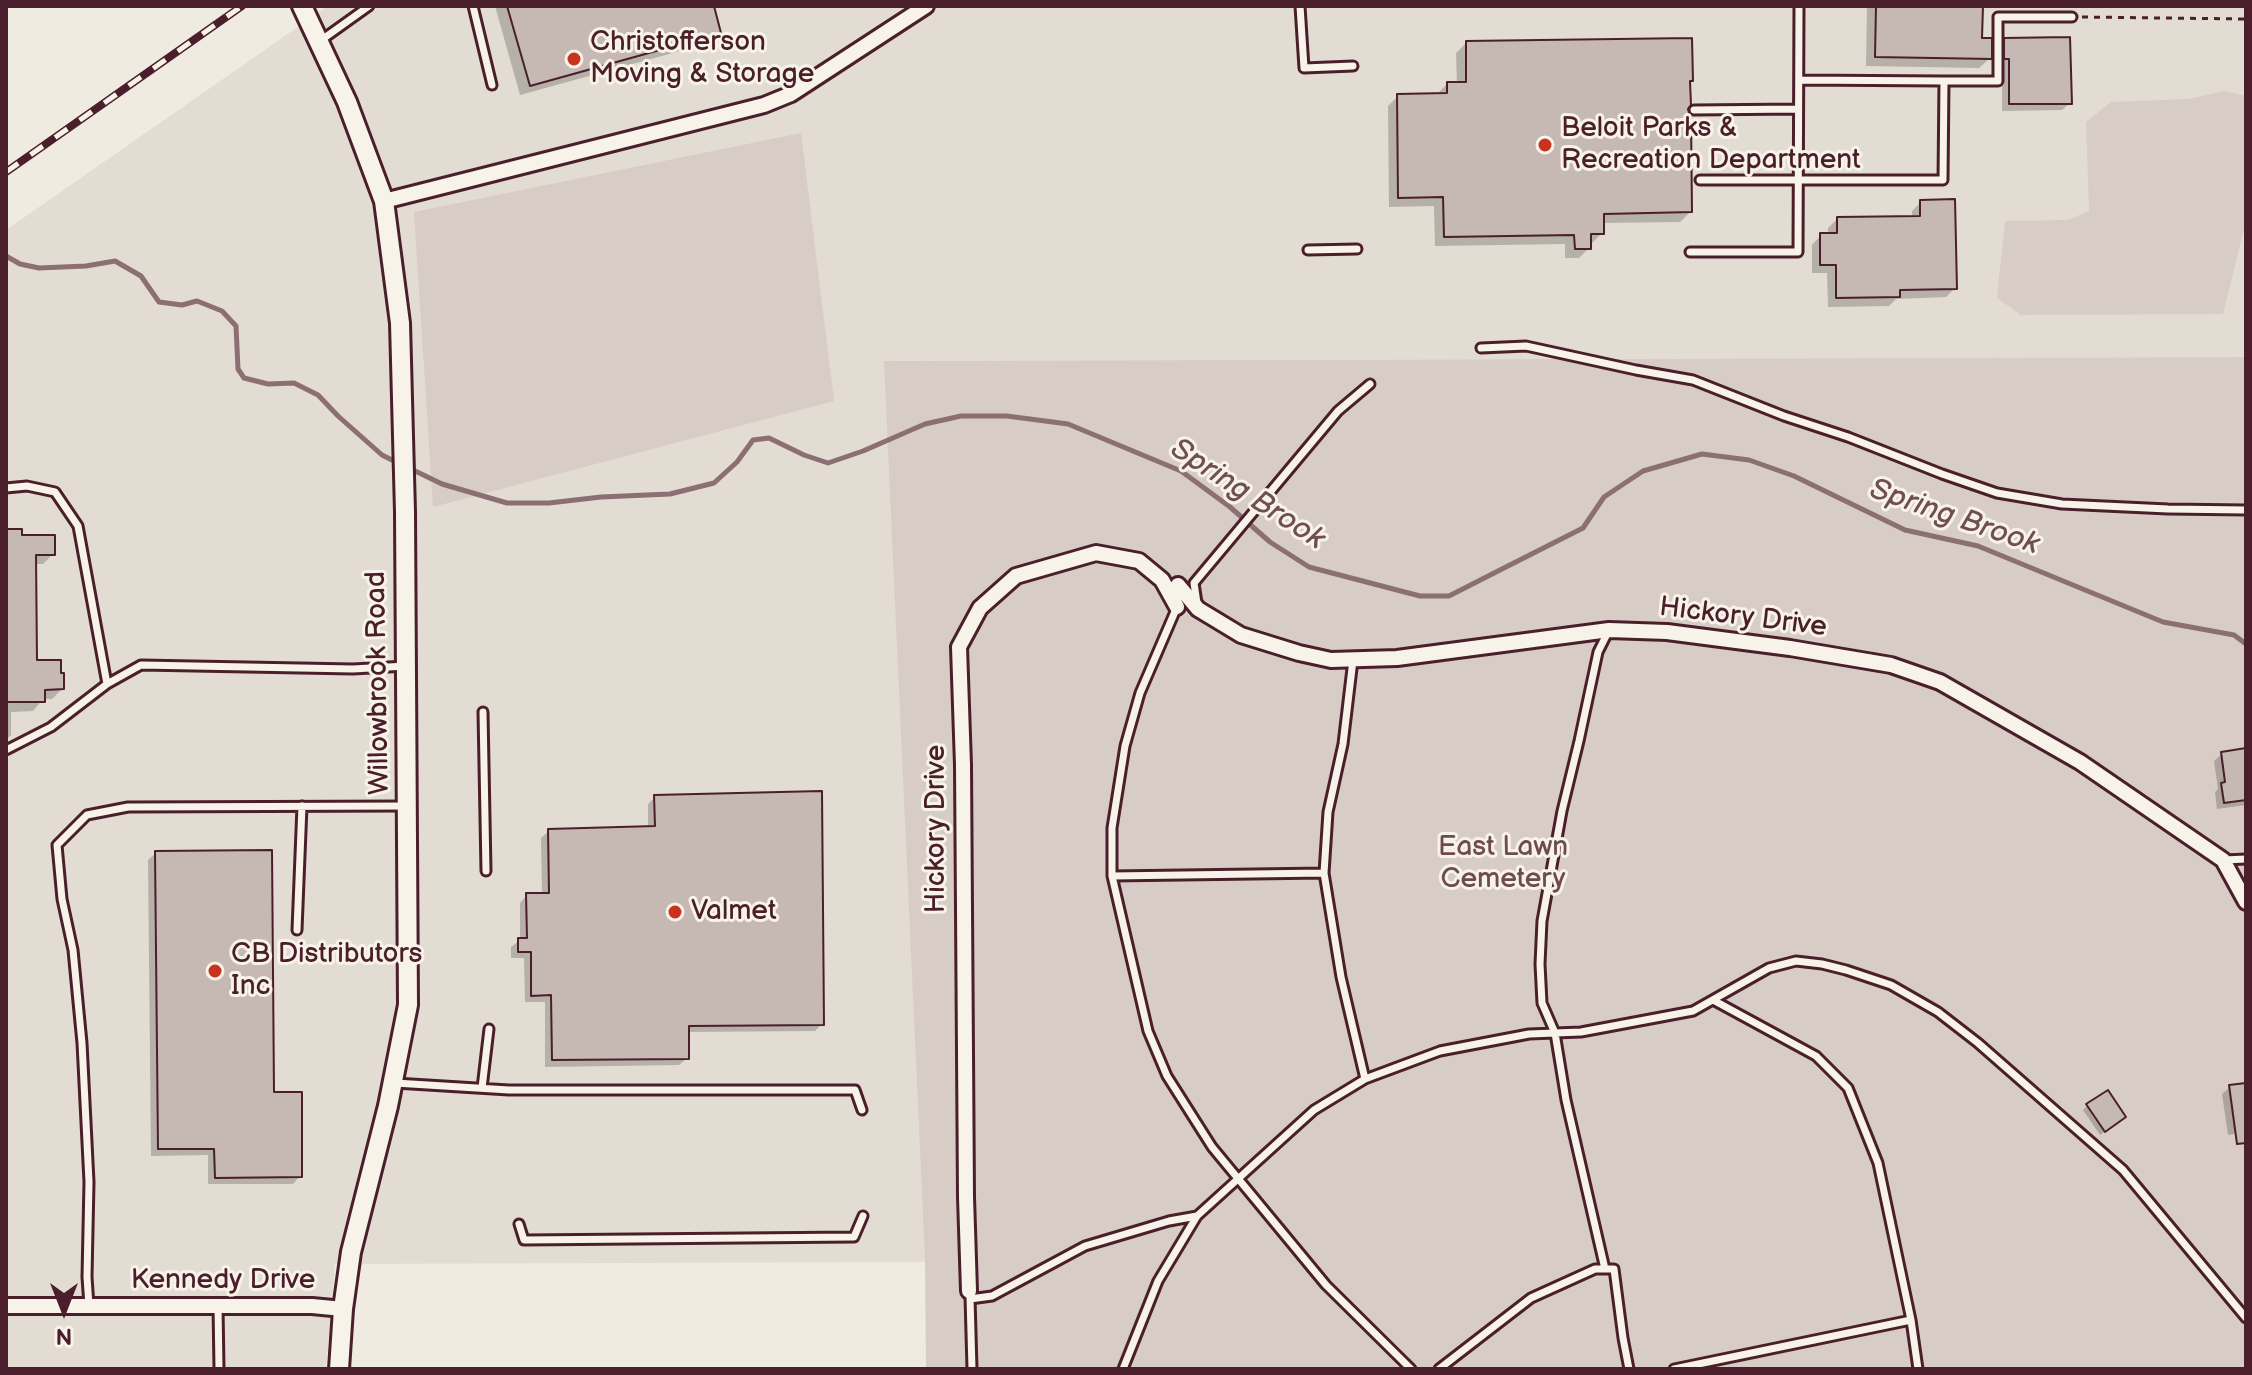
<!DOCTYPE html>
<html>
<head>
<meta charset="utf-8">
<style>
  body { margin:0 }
  #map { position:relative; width:2252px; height:1375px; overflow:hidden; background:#f0ebe0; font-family:"Balsamiq Sans",sans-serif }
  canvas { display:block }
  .frame { position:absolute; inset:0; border:8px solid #4a1f2b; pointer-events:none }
  .north { position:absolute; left:24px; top:1271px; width:80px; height:80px; -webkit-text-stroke:6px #f7f3e8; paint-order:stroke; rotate:180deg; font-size:22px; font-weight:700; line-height:32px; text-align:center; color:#4a1f2b }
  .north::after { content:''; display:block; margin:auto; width:28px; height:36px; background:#4a1f2b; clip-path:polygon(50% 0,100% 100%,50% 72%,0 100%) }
</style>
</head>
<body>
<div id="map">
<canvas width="2252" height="1375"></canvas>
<div class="frame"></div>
<div class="north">N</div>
</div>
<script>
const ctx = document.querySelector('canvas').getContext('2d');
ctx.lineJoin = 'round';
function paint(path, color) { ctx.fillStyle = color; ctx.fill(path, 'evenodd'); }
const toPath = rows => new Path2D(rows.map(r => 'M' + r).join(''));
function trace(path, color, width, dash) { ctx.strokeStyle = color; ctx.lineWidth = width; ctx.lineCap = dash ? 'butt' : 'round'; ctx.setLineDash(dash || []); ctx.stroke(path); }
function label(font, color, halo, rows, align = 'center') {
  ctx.font = font + ' "Balsamiq Sans",sans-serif'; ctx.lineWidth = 6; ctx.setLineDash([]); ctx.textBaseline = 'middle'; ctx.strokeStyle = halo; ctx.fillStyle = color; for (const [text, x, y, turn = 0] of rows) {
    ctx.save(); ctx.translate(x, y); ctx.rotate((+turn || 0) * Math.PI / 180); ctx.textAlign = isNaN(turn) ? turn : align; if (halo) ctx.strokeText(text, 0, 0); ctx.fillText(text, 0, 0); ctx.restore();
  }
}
paint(toPath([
  [328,6,2246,6,2246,357,885,361,925,1262,335,1264,326,1369,6,1369,6,230]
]), '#e3dcd2');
paint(toPath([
  [2225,91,2246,96,2246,221,2223,314,2021,315,1997,298,2005,221,2068,220,2089,211,2086,122,2111,102,2188,99],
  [801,133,834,401,433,507,414,212],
  [2246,357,2246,1369,926,1369,925,1262,884,361]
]), '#d8cdc6');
paint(toPath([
  [495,6,712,6,719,32,709,43,520,95],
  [1867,6,1981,6,1980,40,1990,58,1979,68,1866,66],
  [2005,40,2070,103,2062,110,2002,111,2002,65,1998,65,1998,47],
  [1466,43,1688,82,1685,109,1690,212,1680,222,1602,223,1602,233,1592,243,1589,243,1589,248,1579,258,1565,258,1565,244,1435,246,1434,206,1389,207,1388,106,1398,96,1436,95,1447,84,1457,84,1456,53],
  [1921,202,1955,288,1946,297,1896,299,1889,306,1828,307,1827,273,1812,273,1812,245,1821,235,1828,235,1828,228,1837,219,1912,218,1912,211],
  [6,531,53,554,43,564,34,564,35,662,62,689,52,699,43,699,33,711,11,712,11,735,6,740],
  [2222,754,2246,757,2246,805,2217,809,2215,792,2218,789,2214,761],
  [655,797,822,1024,815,1031,687,1032,687,1058,679,1065,545,1067,545,1002,525,1002,524,958,511,958,511,947,520,940,520,903,527,895,542,895,541,838,549,831,648,829,648,804],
  [156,853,272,1094,300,1176,293,1184,208,1184,208,1155,151,1156,148,860],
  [2246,1085,2246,1132,2228,1135,2222,1094,2230,1087],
  [6,1097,7,1172,6,1173],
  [2088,1105,2119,1122,2100,1135,2083,1110]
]), '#0003');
trace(toPath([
  [6,256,20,264,39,268,86,266,115,261,141,276,159,302,182,305,197,301,222,311,236,326,238,369,244,378,268,384,294,383,318,395,338,416,382,455,400,464],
  [409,468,442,484,507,503,549,503,601,497,670,494,714,483,737,462,753,440,769,438,804,455,828,463,863,451,925,424,961,416,1007,416,1068,424,1181,471,1230,507,1270,542,1309,567,1420,596,1449,596,1500,570,1583,528,1604,497,1643,471,1702,454,1749,460,1794,476,1905,530,1978,546,2163,622,2234,635,2246,644]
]), '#8b6f72', 5);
const building = toPath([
  [507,6,714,6,721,33,530,86,507,6],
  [1876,6,1983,6,1982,38,1992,38,1992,59,1875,57,1876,6],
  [2070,37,2072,104,2009,104,2009,59,2004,59,2004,38,2070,37],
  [1692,38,1693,81,1690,81,1691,105,1688,109,1691,116,1692,212,1604,214,1604,234,1591,234,1591,249,1575,249,1574,235,1444,237,1443,197,1398,198,1397,94,1447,93,1447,82,1466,82,1466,41,1692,38],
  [1955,199,1957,289,1900,290,1900,297,1836,298,1836,265,1820,265,1820,233,1837,233,1837,217,1920,216,1920,200,1955,199],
  [6,529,22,529,22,535,55,535,55,555,36,555,37,660,61,660,61,673,64,673,64,689,45,690,45,702,6,702,6,529],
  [2246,748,2246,800,2224,803,2221,783,2225,782,2221,752,2246,748],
  [822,791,824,1025,689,1026,689,1059,552,1060,551,995,531,996,531,952,518,952,518,938,527,938,526,893,549,893,548,829,655,826,654,795,822,791],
  [272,850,274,1092,302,1092,302,1177,215,1178,214,1149,158,1149,155,851,272,850],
  [2246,1083,2246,1143,2237,1144,2229,1085,2246,1083],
  [2108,1090,2126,1117,2105,1132,2086,1104,2108,1090]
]);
paint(building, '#c6b8b3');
trace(building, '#4a1f2b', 2);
const service = toPath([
  [473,6,492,85],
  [1300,6,1304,68,1353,66],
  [320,41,369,6],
  [1944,81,1998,81,1998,17,2072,17],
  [1694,110,1798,109],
  [1700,180,1943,180,1944,81,1799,80],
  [1308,250,1357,249],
  [1690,252,1798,252,1799,6],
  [1481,348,1526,346,1636,370,1693,380,1784,416,1848,437,1942,474,1997,493,2062,504,2168,509,2246,510],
  [6,488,27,486,55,492,78,526,107,684],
  [1197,603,1194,583,1338,411,1370,384],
  [1177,607,1140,693,1125,746,1112,828,1112,876,1148,1031,1167,1076,1212,1147,1326,1285,1411,1369],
  [1353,660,1343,744,1328,812,1324,873,1341,977,1365,1079],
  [483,712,486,871],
  [6,750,51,727,107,684,141,665,353,669,406,666],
  [2224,860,2246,859],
  [1112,876,1324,873],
  [297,930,302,806],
  [1713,1000,1816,1056,1848,1088,1878,1163,1911,1320],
  [395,1083,509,1090,855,1090,862,1110],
  [482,1088,489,1029],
  [519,1224,524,1240,854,1237,863,1216],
  [1605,1269,1566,1100,1555,1033,1542,1003,1540,964,1542,921,1562,811,1579,741,1598,652,1608,632],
  [970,1297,972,1369],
  [970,1299,992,1296,1085,1246,1169,1221,1197,1216],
  [89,1306,87,1277,89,1182,82,1043,73,950,62,899,57,845,87,815,128,807,406,806],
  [218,1306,219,1369],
  [1123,1369,1158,1281,1197,1216,1314,1110,1365,1079,1440,1051,1529,1034,1581,1032,1693,1011,1769,968,1796,961,1822,964,1846,970,1891,985,1938,1012,1978,1043,2123,1170,2246,1318],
  [1439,1369,1531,1298,1595,1269,1614,1269,1623,1338,1629,1369],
  [1674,1369,1911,1320,1918,1369]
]);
const minor = toPath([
  [384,201,764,105,791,94,926,6],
  [1178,585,1198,609,1241,635,1299,653,1331,660,1397,658,1609,630,1667,632,1790,648,1891,665,1940,682,2080,762,2223,860,2246,902],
  [969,1291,966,1197,963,765,959,647,980,608,1016,576,1096,553,1139,561,1162,580,1177,607],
  [6,1306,312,1306,343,1309]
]);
const tertiary = toPath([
  [302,6,347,102,384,201,400,323,405,512,408,1005,388,1106,351,1252,343,1309,339,1369]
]);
trace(service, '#4a1f2b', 13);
trace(minor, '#4a1f2b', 20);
trace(tertiary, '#4a1f2b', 24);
trace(toPath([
  [2082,17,2246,19]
]), '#4a1f2b', 3, [6, 6]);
trace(service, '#f7f3e8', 7);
trace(minor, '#f7f3e8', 14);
trace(tertiary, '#f7f3e8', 18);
const rail = toPath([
  [6,172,242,6]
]);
trace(rail, '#4a1f2b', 8);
trace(rail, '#f7f3e8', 5, [15]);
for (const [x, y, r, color] of [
  [574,59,8,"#c8321e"],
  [1545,145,8,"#c8321e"],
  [675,912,8,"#c8321e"],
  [215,971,8,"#c8321e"]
]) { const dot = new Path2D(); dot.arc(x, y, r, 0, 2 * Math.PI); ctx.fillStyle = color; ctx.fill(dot); trace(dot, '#f7f3e8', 3); }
label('28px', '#4a1f2b', '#f7f3e8', [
  ["Christofferson",590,43],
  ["Moving & Storage",590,75],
  ["Beloit Parks &",1561,129],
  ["Recreation Department",1561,161],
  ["Valmet",691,912],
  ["CB Distributors",231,955],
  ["Inc",231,987]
], 'left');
label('28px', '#4a1f2b', '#f7f3e8', [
  ["Hickory Drive",1743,618,7],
  ["Willowbrook Road",379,683,-91],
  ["Hickory Drive",937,829,-90],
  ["Kennedy Drive",223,1281]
]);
label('28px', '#6e4a52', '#f7f3e8', [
  ["East Lawn",1503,848],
  ["Cemetery",1503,880]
]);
label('italic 30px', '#704e55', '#f7f3e8', [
  ["Spring Brook",1247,495,33],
  ["Spring Brook",1954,518,19]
]);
</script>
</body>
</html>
